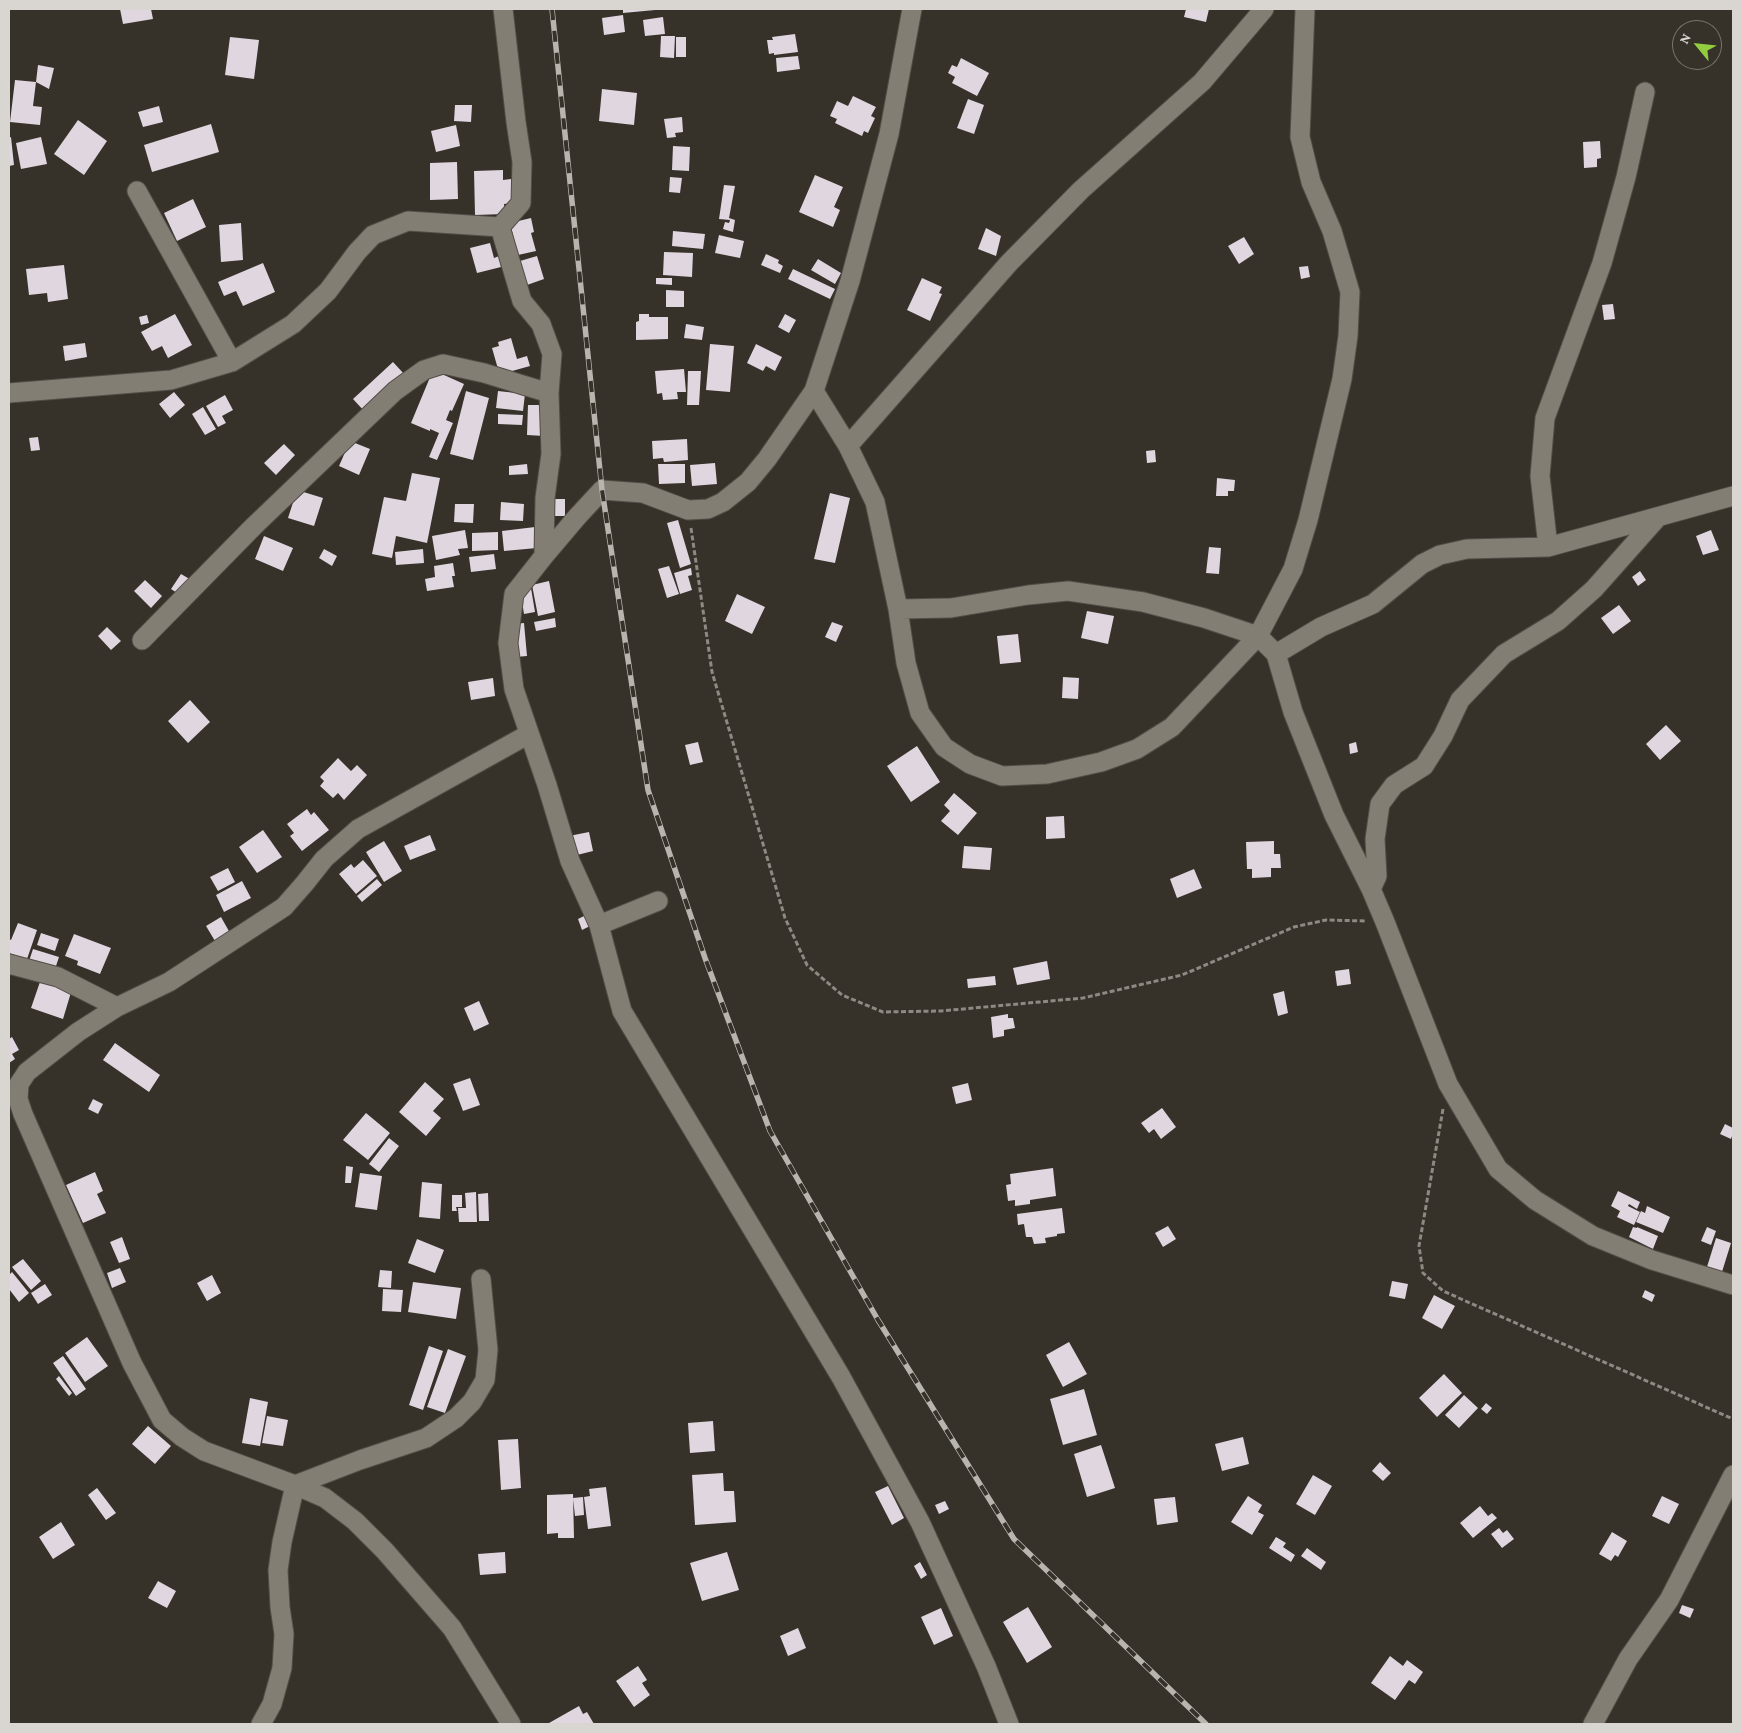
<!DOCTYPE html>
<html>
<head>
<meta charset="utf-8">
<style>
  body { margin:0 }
  #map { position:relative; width:1742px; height:1733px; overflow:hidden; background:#363129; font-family:"Crimson Pro",serif }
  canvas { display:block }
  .frame { position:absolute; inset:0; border:10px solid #d9d6d1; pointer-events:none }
  .north { position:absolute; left:1672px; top:20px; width:50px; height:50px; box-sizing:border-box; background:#363129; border:1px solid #77736c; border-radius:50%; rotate:298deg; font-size:14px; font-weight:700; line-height:20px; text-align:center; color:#d9d6d1 }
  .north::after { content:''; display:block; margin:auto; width:18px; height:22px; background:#92cd3f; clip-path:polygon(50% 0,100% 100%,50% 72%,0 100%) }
</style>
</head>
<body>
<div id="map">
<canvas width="1742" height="1733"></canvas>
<div class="frame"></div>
<div class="north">N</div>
</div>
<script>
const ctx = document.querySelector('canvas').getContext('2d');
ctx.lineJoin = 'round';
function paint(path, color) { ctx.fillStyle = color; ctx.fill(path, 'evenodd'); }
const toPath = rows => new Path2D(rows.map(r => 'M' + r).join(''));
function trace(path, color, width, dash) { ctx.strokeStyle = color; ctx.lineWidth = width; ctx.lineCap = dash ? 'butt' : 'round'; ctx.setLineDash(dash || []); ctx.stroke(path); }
paint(toPath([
  [120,9,151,9,153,19,123,24],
  [623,9,654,9,655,10,623,13],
  [1186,9,1209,9,1206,22,1184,17],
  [623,15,625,32,604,35,602,18],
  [663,17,665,34,645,36,643,20],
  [795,34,798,52,774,55,774,53,769,54,767,40,773,40,772,37],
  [661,36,675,36,674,58,660,57],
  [230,37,259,40,254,79,225,75],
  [676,37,686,37,686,57,676,57],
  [798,56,800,69,777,72,776,58],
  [961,58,989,73,977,96,952,83,955,77,948,73,952,65,957,67],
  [38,65,54,68,49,89,36,82],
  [15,80,36,82,33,106,42,107,40,125,10,122],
  [602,89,637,93,634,125,599,121],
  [853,96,876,107,871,116,875,118,868,133,864,131,862,136,835,123,837,119,830,116,837,101,848,106],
  [968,99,984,105,974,134,957,128],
  [455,105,472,105,471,122,454,121],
  [159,106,163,122,143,127,138,112],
  [682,117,683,132,675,133,676,137,667,138,664,119],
  [78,120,107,141,84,175,54,154],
  [211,124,219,152,152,172,144,145],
  [456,125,460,146,436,152,431,131],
  [11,137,14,165,9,166,9,138],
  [41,137,47,164,21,169,16,143],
  [1600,141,1601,158,1597,159,1597,167,1584,168,1583,142],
  [673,146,690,147,689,171,672,170],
  [457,162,458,199,430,200,430,163],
  [503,170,503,180,511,179,512,203,504,204,505,214,475,215,474,171],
  [815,175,843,187,834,207,840,210,833,227,799,212],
  [670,177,682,178,680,193,669,192],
  [724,185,735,186,729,218,735,220,733,232,723,229,725,222,729,223,730,220,719,219],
  [193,199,206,227,177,241,164,213],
  [531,218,534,232,531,233,536,251,518,255,510,223],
  [241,223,243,260,221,262,219,225],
  [986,228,1001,236,996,256,978,249],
  [673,231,705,234,703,249,672,246],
  [719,235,744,241,740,258,715,253],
  [1244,237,1254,254,1239,264,1228,246],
  [490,243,494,258,499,256,501,267,477,273,470,248],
  [664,252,693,253,692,277,663,275],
  [766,254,779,260,778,263,783,266,780,273,761,265],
  [537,256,544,279,527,285,520,261],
  [818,259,841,273,835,284,811,270],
  [263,263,275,292,243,306,236,291,224,296,218,282],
  [64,265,68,299,48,302,47,293,29,295,26,269],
  [1308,266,1310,277,1301,279,1299,267],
  [793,269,835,289,830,299,788,279],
  [656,278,672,278,672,285,656,284],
  [922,278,942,287,939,293,942,294,930,321,907,310],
  [666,290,684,291,684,307,666,307],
  [1613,304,1615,319,1604,320,1602,305],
  [175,314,192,345,168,358,162,346,152,351,141,332],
  [639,314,649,314,649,317,668,317,668,339,636,340,636,322,639,321],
  [785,314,796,320,789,333,778,327],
  [147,315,149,323,141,325,139,317],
  [686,324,704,327,702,340,684,338],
  [511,338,517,359,527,356,530,366,505,373,504,368,498,369,492,348,499,346,498,342],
  [85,343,87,357,65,361,63,346],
  [710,344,734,346,730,392,706,390],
  [756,344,782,357,775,371,766,366,763,371,747,363],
  [393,362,405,375,365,412,353,399],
  [684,369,686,392,677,392,678,399,663,400,662,393,657,394,655,371],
  [433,370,464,384,452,411,450,410,446,420,453,423,437,460,429,457,439,433,430,429,430,431,411,423],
  [688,371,701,371,699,405,687,405],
  [466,391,489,398,473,460,450,454],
  [498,391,525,394,523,411,496,408],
  [174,392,185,405,170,418,159,404],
  [225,395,233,410,222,416,226,423,218,427,206,406],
  [528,405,544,405,544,436,527,435],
  [203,407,216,429,205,435,192,414],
  [498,414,523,415,522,425,498,424],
  [38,437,40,450,31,451,29,438],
  [687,439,688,460,664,462,663,458,653,459,652,441],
  [350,441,370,449,359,475,339,466],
  [284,444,295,455,276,475,264,463],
  [1155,450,1156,462,1147,463,1146,451],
  [715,463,717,484,692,486,690,465],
  [527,464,528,474,509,475,509,466],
  [658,464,685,464,685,483,659,484],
  [412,473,440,478,427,543,396,536,392,558,372,554,384,497,406,501],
  [1217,478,1235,480,1234,491,1228,491,1228,496,1216,496],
  [297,490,323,498,314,526,288,518],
  [830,493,850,498,835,563,814,559],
  [551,499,565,499,565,516,551,516],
  [501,502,524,504,523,521,500,520],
  [455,504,474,504,473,523,454,522],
  [678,520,691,564,680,568,667,523],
  [535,527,537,548,504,551,502,531],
  [465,530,468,548,458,549,460,555,436,560,432,536],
  [1711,530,1719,550,1703,555,1696,536],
  [498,532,498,550,472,551,472,533],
  [264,536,293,548,283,571,255,559],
  [1209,547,1221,548,1219,574,1206,573],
  [324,549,337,556,332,566,319,558],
  [423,549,424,563,396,565,395,552],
  [494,554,496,569,471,572,469,557],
  [453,563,455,576,452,576,454,587,427,591,425,579,435,577,434,566],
  [669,566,679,594,667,598,658,569],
  [691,568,692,575,688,576,692,590,680,594,674,573],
  [1640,571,1646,580,1638,586,1632,577],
  [181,574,193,581,183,597,171,589],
  [145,580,162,596,151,608,134,591],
  [549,581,555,612,538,616,532,585],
  [531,588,535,612,524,614,520,589],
  [737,594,765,607,752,634,725,621],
  [1619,605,1631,621,1613,634,1601,618],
  [1087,611,1114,616,1108,644,1081,638],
  [555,618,556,627,536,631,534,622],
  [832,622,843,626,836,642,825,637],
  [524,623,527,656,516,657,514,624],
  [107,627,121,641,111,650,98,636],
  [1018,634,1021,662,1000,664,997,636],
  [1063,677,1079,678,1078,699,1062,698],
  [493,678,495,696,471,700,468,682],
  [190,700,210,722,188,743,168,721],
  [1666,725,1681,741,1660,760,1646,744],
  [698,742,703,762,690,765,685,745],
  [1356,742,1358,752,1350,754,1349,744],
  [917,746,940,782,911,802,887,766],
  [338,758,351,771,357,765,367,775,344,800,338,793,333,798,320,786,324,781,320,777],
  [954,793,977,813,958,835,941,821,950,811,944,805],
  [307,809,311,815,314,812,329,830,302,851,290,836,294,833,287,824],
  [1064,816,1065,838,1046,839,1046,817],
  [263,830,282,857,257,873,239,847],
  [589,832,593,851,573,856,569,836],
  [430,835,436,850,410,860,404,846],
  [384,841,402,871,384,882,366,852],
  [1274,841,1274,854,1280,854,1281,868,1271,868,1271,877,1252,878,1252,869,1247,869,1246,842],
  [964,846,992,848,990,870,962,868],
  [363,860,377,876,356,894,339,874,351,864,354,868],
  [228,868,235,882,218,891,210,877],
  [1194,869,1202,888,1177,898,1170,879],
  [377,879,382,885,362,902,357,896],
  [242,881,251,898,224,912,216,895],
  [586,915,590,926,582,930,578,919],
  [221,917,230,933,215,941,206,926],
  [18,923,37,930,27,959,9,953,9,939,11,940],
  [41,933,59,939,55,951,37,945],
  [74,934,111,948,100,974,77,965,78,961,65,956],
  [33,949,59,957,55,969,29,961],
  [1047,961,1050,979,1017,985,1013,968],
  [1349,969,1351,984,1337,986,1335,971],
  [995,976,996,985,968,988,967,979],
  [41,979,72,989,63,1019,31,1008],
  [1284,991,1288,1013,1278,1016,1273,994],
  [479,1001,489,1024,474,1031,464,1008],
  [1008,1014,1008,1018,1013,1018,1015,1028,1004,1030,1004,1036,993,1038,991,1017],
  [12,1037,19,1050,12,1054,15,1059,9,1063,9,1039],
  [115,1043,160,1075,149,1092,103,1060],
  [470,1078,480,1105,463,1111,453,1084],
  [425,1082,444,1099,433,1111,441,1118,426,1136,399,1112],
  [968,1083,972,1100,956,1104,952,1087],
  [93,1099,103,1104,98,1114,88,1109],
  [1162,1108,1176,1127,1161,1139,1154,1129,1149,1133,1141,1123],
  [366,1113,390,1133,368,1160,343,1140],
  [1725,1124,1733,1128,1733,1133,1731,1139,1720,1134],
  [389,1138,399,1146,379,1172,369,1164],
  [346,1166,353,1167,351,1183,345,1183],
  [1053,1168,1056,1196,1030,1200,1030,1204,1015,1206,1015,1200,1008,1201,1006,1185,1011,1184,1010,1174],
  [95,1172,103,1191,97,1194,106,1213,83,1223,66,1185],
  [360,1173,382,1176,377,1210,355,1207],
  [422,1182,442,1184,440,1219,419,1217],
  [1618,1191,1640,1202,1637,1209,1629,1204,1628,1206,1640,1212,1634,1225,1617,1217,1620,1211,1611,1206],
  [476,1192,477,1222,459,1222,458,1208,466,1208,465,1193],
  [488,1193,489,1221,479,1221,478,1194],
  [452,1195,462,1195,462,1207,456,1207,457,1211,452,1211],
  [1647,1206,1670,1217,1663,1233,1636,1222,1641,1211,1645,1213],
  [1062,1208,1065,1233,1057,1234,1057,1236,1045,1238,1046,1243,1034,1244,1032,1237,1026,1237,1024,1224,1018,1225,1017,1214],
  [1168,1226,1176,1239,1163,1247,1155,1233],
  [1633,1227,1637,1228,1637,1227,1658,1236,1653,1249,1629,1237],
  [1707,1227,1716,1231,1711,1245,1701,1241],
  [122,1237,130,1259,119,1263,110,1242],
  [1716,1238,1731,1243,1721,1275,1706,1270],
  [417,1239,444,1250,435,1273,408,1263],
  [23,1259,41,1281,31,1290,12,1267],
  [120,1268,126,1282,112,1288,107,1273],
  [380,1270,392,1271,391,1288,378,1287],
  [12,1272,29,1293,19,1302,9,1289,9,1275],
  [212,1275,221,1293,207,1301,197,1283],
  [1392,1281,1408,1284,1405,1299,1389,1296],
  [413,1282,461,1288,456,1319,408,1312],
  [45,1284,52,1295,38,1304,31,1293],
  [383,1289,403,1290,401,1312,382,1311],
  [1645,1290,1655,1295,1652,1302,1642,1297],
  [1434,1295,1455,1306,1442,1329,1422,1318],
  [87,1337,108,1366,85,1382,65,1353],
  [1069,1342,1087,1374,1063,1387,1046,1355],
  [429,1346,443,1351,423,1410,409,1405],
  [448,1349,466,1356,445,1413,427,1407],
  [63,1356,86,1389,76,1396,53,1363],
  [1444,1374,1462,1393,1437,1417,1419,1398],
  [59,1376,72,1393,69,1396,56,1379],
  [1084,1389,1097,1435,1063,1445,1050,1399],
  [1464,1395,1478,1408,1459,1428,1445,1415],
  [250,1398,268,1402,260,1446,242,1443],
  [1486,1403,1492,1408,1487,1414,1481,1409],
  [267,1416,288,1420,283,1446,262,1443],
  [713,1421,715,1451,690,1453,688,1423],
  [148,1426,171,1446,155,1464,132,1444],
  [1243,1437,1249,1464,1222,1471,1215,1444],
  [518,1439,521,1488,501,1490,498,1440],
  [1101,1445,1115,1488,1087,1497,1074,1454],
  [1380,1462,1391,1473,1383,1481,1372,1471],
  [723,1473,724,1491,734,1491,736,1522,695,1525,692,1475],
  [1313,1475,1332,1486,1315,1515,1296,1504],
  [888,1486,904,1518,892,1525,875,1492],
  [606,1487,611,1526,588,1529,584,1497,590,1496,589,1489],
  [97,1488,116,1513,106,1520,88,1495],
  [573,1494,574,1538,558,1538,558,1533,547,1534,547,1495],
  [1248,1496,1262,1505,1258,1512,1264,1515,1252,1535,1231,1522],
  [1662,1496,1679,1504,1669,1524,1652,1516],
  [583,1497,584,1515,575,1516,573,1498],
  [1175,1497,1178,1522,1157,1525,1154,1499],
  [945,1501,949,1509,939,1514,935,1505],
  [1480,1506,1488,1516,1492,1513,1497,1518,1473,1538,1460,1523],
  [61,1522,75,1545,53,1559,39,1537],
  [1499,1528,1503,1533,1507,1530,1514,1539,1502,1548,1491,1534],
  [1612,1532,1627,1541,1618,1557,1615,1555,1611,1561,1599,1554],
  [1276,1537,1286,1543,1283,1547,1295,1555,1291,1562,1269,1548],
  [1307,1548,1326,1562,1321,1570,1301,1556],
  [505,1552,506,1573,480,1575,478,1554],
  [727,1552,739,1590,702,1601,690,1563],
  [920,1562,927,1575,921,1579,914,1566],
  [158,1581,176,1591,167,1608,148,1598],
  [1682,1605,1694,1609,1690,1618,1679,1613],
  [1028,1607,1052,1647,1027,1663,1003,1622],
  [941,1608,953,1636,934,1645,921,1617],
  [798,1628,806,1648,788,1656,780,1636],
  [1390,1656,1403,1666,1407,1660,1423,1672,1415,1684,1409,1680,1395,1700,1371,1683],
  [638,1666,647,1680,642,1683,650,1695,634,1707,616,1681],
  [579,1706,583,1714,587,1712,594,1724,549,1724,549,1723]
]), '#dfd6e0');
const minor = toPath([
  [137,191,232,362],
  [500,227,521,203,522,162,516,122,503,9],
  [814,391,848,446,875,502,898,609,906,663,920,713,944,747,970,764,1002,776,1047,774,1101,762,1137,749,1172,727,1258,636,1293,569,1308,520,1342,379,1348,336,1350,292,1332,231,1311,182,1300,137,1305,9],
  [9,393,171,380,232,362,293,324,328,291,357,252,373,235,408,221,500,227,522,301,541,324,552,354,549,393,551,454,545,498,544,556,514,594,508,643,514,689,547,785,570,861,599,925,622,1011,841,1377,920,1522,986,1666,1009,1724],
  [848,446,1009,263,1081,190,1202,82,1264,9],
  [1548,547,1540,476,1545,418,1602,263,1626,177,1645,92],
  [544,556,577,517,602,490,643,493,688,510,708,509,723,502,748,482,767,459,814,391,850,281,889,134,912,9],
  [898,609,951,608,1028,595,1068,591,1143,602,1204,618,1258,636,1276,654,1293,712,1334,815,1371,889,1385,922,1448,1084,1498,1169,1535,1200,1593,1236,1652,1260,1733,1285],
  [142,640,254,526,395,391,424,370,443,364,484,373,549,393],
  [1276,654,1321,627,1373,604,1422,564,1440,555,1467,549,1548,547,1733,496],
  [1371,889,1377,876,1375,839,1380,804,1394,785,1424,766,1443,736,1460,700,1504,654,1558,621,1594,589,1658,517],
  [599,925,658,901],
  [9,964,58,977,117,1007],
  [261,1724,272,1704,282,1668,284,1634,280,1607,278,1570,282,1542,295,1485,360,1460,426,1438,456,1418,472,1402,485,1380,488,1350,481,1279],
  [511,1724,452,1628,385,1551,355,1521,325,1498,295,1485,204,1451,182,1437,162,1420,132,1363,23,1114,18,1099,19,1084,27,1072,78,1032,117,1007,169,982,284,907,305,883,324,859,358,829,529,734],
  [1593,1724,1628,1659,1669,1600,1733,1475]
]);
trace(minor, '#524e47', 21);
trace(toPath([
  [691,528,712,672,785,918,807,965,842,995,883,1012,941,1011,1083,998,1182,975,1294,927,1326,920,1365,921],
  [1443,1109,1419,1246,1423,1273,1443,1291,1733,1419]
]), '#8d8983', 3, [5, 2.5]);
trace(minor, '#837e74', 19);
const rail = toPath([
  [552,9,602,490,648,790,705,958,770,1131,878,1320,1014,1539,1206,1724]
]);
trace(rail, '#b8b5af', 5.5);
trace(rail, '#363129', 4, [11]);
</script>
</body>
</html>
